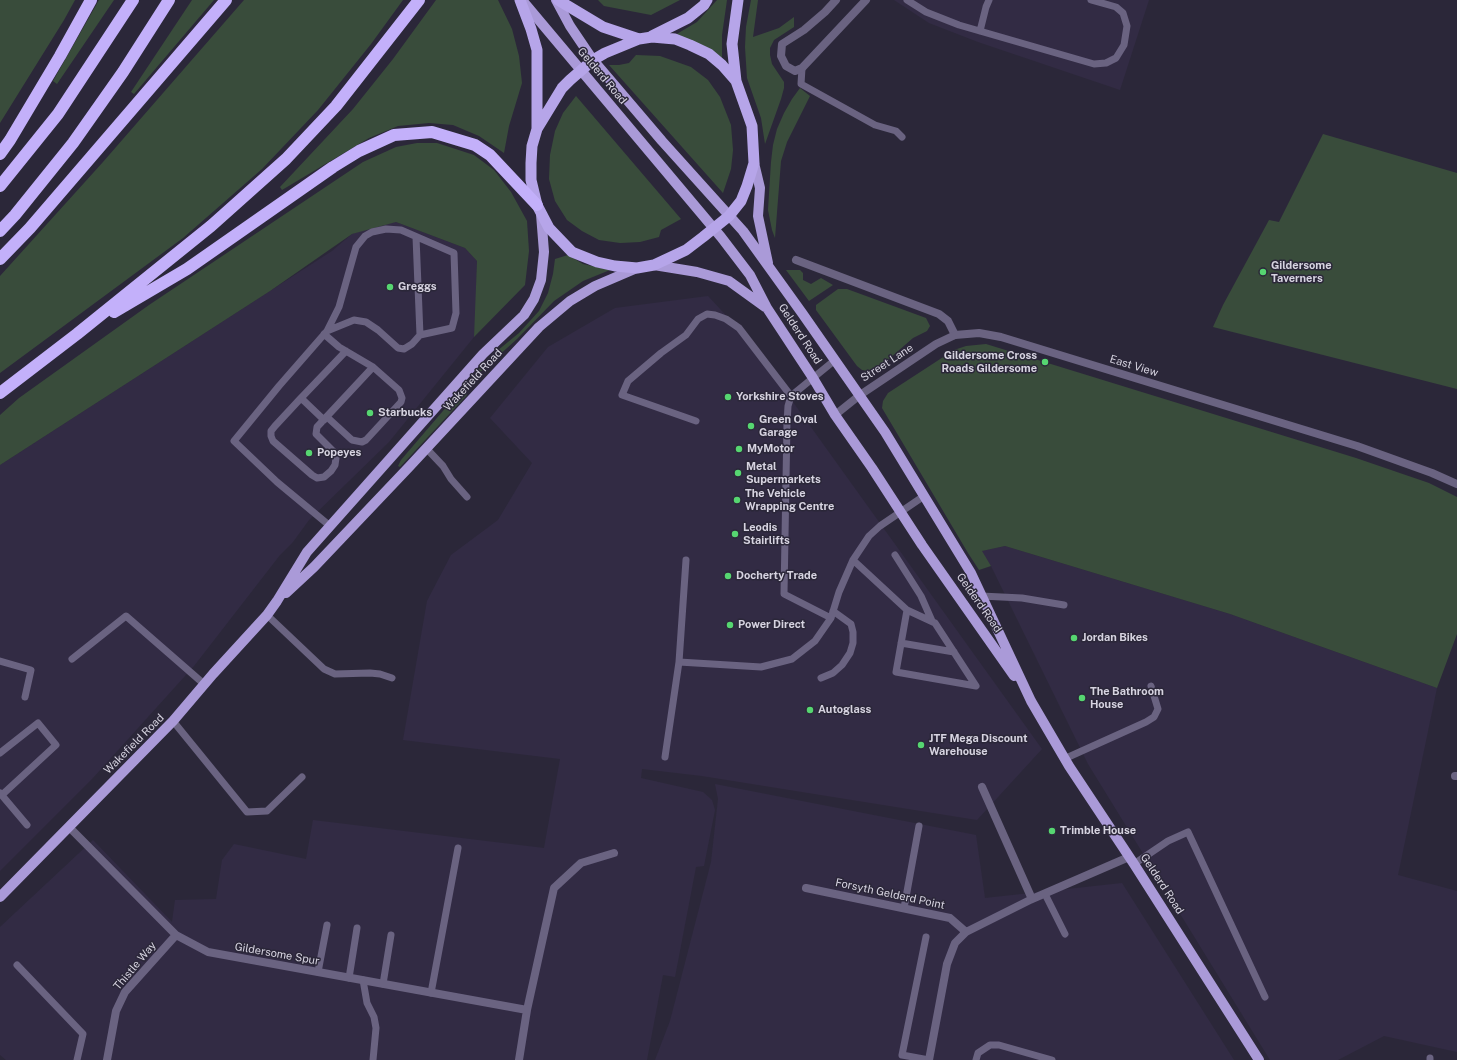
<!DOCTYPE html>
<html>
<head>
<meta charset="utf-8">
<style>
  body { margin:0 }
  canvas { display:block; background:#2b2739 }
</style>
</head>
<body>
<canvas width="1457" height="1060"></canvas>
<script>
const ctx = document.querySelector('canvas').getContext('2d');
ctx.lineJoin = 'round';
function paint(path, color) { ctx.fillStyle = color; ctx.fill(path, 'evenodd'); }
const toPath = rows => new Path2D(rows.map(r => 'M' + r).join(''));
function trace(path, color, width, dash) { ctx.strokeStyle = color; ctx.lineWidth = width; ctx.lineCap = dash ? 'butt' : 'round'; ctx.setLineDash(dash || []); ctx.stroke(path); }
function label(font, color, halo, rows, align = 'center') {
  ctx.font = font + ' "Public Sans",sans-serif'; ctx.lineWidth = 3; ctx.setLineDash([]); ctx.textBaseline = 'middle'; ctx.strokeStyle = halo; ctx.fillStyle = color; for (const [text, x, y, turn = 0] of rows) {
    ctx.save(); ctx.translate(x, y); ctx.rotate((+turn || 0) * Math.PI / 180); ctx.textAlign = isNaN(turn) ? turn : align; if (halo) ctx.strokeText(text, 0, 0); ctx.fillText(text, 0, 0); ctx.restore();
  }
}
paint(toPath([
  [894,0,1149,0,1120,90,978,42,929,23],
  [396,222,465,248,477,261,476,314,474,337,389,442,309,520,293,542,280,555,194,666,92,779,0,871,0,465,332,251,352,234,383,223],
  [708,296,747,338,1042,749,977,820,702,776,642,769,641,778,703,792,712,800,715,810,704,866,696,867,675,977,663,975,647,1060,6,1060,0,1055,0,927,93,840,172,922,175,900,216,899,222,860,234,844,306,859,313,820,544,848,560,759,403,740,427,601,451,555,498,520,532,463,490,418,548,347,615,308],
  [1005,546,1230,614,1437,688,1398,875,1457,891,1457,1052,1384,1036,1338,1060,1270,1060,1088,764,991,566,981,551],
  [715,784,976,835,985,898,1122,883,1234,1060,655,1060,670,1021,711,862,718,799]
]), '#322b44');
paint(toPath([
  [0,0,75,0,64,20,0,123],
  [99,0,114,0,57,84,53,81],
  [192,0,214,0,134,94,131,92],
  [244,0,403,0,371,44,318,110,262,169,183,238,0,373,0,276,103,162],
  [436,0,498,0,512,29,519,56,522,83,509,126,504,153,479,136,453,125,429,123,398,126,369,138,282,190,280,187,353,109,393,59],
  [598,0,680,0,651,15,604,6],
  [717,0,727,0,722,35,722,60,675,35,697,22],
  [751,0,758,0,753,37,779,28,794,17,794,27,774,40,770,48,770,55,772,64,784,82,784,88,781,99,765,144,761,118,747,78,745,47,746,27],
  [636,55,660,56,691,67,708,80,720,97,731,125,733,150,731,169,723,193,609,65,619,65,629,63],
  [800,88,810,96,787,142,781,161,775,238,772,230,768,210,771,162,773,145,777,129,784,113,792,99],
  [576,96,681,219,661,230,659,237,640,242,620,243,599,240,582,231,567,220,555,201,549,179,550,155,555,131,563,113],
  [1323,134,1457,173,1457,389,1213,327,1223,305,1269,220,1279,222],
  [417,143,437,143,474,155,494,170,511,192,527,221,529,251,525,285,474,337,477,261,465,248,396,222,352,234,270,291,0,465,0,415,19,398,149,305,363,162,396,147],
  [568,255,583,264,610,270,583,281,554,301,517,339,476,376,475,373,497,351,519,333,539,311,548,293,553,274,555,259],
  [786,270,800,270,803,273,803,280,811,284,821,278,833,285,809,301],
  [838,289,847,289,926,318,930,326,927,331,913,338,882,365,868,371,862,370,857,366,816,310,816,305],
  [986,344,1356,458,1429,483,1457,497,1457,634,1437,688,1230,614,1005,546,982,551,991,566,979,570,968,553,882,408,883,401,888,393,954,350,966,346],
  [460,391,465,391,467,395,400,467,398,466,401,460]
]), '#394c3b');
trace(toPath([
  [907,0,926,12,959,25,1094,64,1106,63,1116,58,1124,45,1127,26,1123,13,1116,7,1091,0],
  [980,31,986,7,989,0],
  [802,68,801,84,875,125,896,131,902,137],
  [327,331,339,307,356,247,365,236,372,232,386,229,401,230,454,253,456,313,452,328,420,335],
  [791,396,788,406,787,423,784,594,831,618],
  [301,398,275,426,271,431,271,436,273,441,312,475,317,478,324,477,331,471,335,465,336,458,334,452,316,434,317,427,373,367,339,347,324,334],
  [327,417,352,440,362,442,366,440,401,402,402,398,399,390,373,367],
  [324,420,301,398,346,351],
  [696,421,622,395,628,381,661,353,686,335,698,319,707,314,715,315,726,319,739,328,791,396,835,360],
  [426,448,443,466,451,479,467,497],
  [330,526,277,482,234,441,279,386,327,331,354,320,366,322,378,330,398,348,404,349,412,344,420,335,416,237],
  [895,555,921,596,932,621],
  [686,560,679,662,761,667,792,659,815,641,831,618,839,592,853,560,869,536,880,526,924,496],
  [853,560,907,610,935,623,976,686,896,672,907,610],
  [981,596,1022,598,1064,605],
  [267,615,324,669,335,674,370,673,380,674,392,678],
  [901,643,954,652],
  [72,659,126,616,204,684],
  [0,661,31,670,25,697],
  [821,678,833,673,842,665,850,653,853,643,853,632,851,624,833,611],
  [173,721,247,812,267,811,302,777],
  [0,753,38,723,56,745,2,795],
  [665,757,679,662],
  [1064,759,1146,722,1154,717,1158,709,1151,686],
  [0,793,27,825],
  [1134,864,1168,841,1188,832,1265,997],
  [1045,894,1065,934],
  [904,908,919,826],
  [926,937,902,1055,929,1060],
  [17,965,83,1034,77,1060],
  [318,972,327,925],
  [349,978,357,928],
  [363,980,367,1003,374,1017,376,1028,373,1060],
  [383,984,391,935],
  [431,993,458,848],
  [976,1060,978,1053,990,1045,999,1045,1052,1060],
  [1430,1060,1430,1058]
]), '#6a6381', 7);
trace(toPath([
  [836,0,825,12,804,30,782,44,781,56,786,66,795,71,802,68,866,0],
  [796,260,939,314,948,321,955,335],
  [1455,776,1457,776],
  [982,787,1032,899],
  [69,827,176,935,208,952,527,1010,554,888,581,863,614,853],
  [806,888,950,918,966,932],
  [107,1060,116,1011,125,992,176,935],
  [519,1060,527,1010],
  [929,1060,947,964,955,943,966,932,1032,899,1129,857]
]), '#6a6381', 8);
trace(toPath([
  [835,415,860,395,936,344,955,335,979,333,1001,337,1357,446,1432,473,1457,484]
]), '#6a6381', 8);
trace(toPath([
  [522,0,721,237,750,275,767,308,813,378,835,415,872,468,922,545,1014,676],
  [556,0,570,26,593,60,662,141,743,231,802,313,885,432,971,573,1031,701,1069,766,1134,864,1259,1060],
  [754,163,760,188,758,216,768,263],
  [654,265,697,272,729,281,765,307],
  [286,593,314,567,409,467,539,327,570,301,595,286,637,268],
  [0,897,173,721,213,674,267,615,277,601,307,552,483,354,524,315,534,299,541,280,544,252,541,214]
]), '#aa9ad8', 10);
trace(toPath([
  [520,0,531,29,537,50,537,129,532,146,531,163,531,180,537,205,549,228,572,252,597,262,615,266,637,268,654,265,669,258,686,250,703,237,729,216,741,201,747,186,754,163,752,126,736,81,732,44,738,0],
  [558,0,603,27,639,39],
  [652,36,688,18,704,5,707,0],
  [537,129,562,88,570,80,593,60,605,53,639,39,652,37,675,39,690,45,709,54,722,65,736,81]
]), '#b6a5e9', 11);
trace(toPath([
  [0,154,10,140,60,56,91,0],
  [0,186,58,114,133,0],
  [0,231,15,215,73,143,123,72,169,0],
  [0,259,30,228,226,0],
  [114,312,187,269,333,167,359,151,394,135,432,132,475,145,490,155,537,205],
  [0,393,77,334,211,226,286,159,336,106,419,0]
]), '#c3b0fa', 12);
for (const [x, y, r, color] of [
  [1263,272,4,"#56d671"],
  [390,287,4,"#56d671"],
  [1045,362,4,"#56d671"],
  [728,397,4,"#56d671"],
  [370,413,4,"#56d671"],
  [751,426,4,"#56d671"],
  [739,449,4,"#56d671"],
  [309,453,4,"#56d671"],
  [738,473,4,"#56d671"],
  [737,500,4,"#56d671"],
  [735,534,4,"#56d671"],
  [728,576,4,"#56d671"],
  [730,625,4,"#56d671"],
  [1074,638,4,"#56d671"],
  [1082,698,4,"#56d671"],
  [810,710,4,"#56d671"],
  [921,745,4,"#56d671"],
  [1052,831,4,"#56d671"]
]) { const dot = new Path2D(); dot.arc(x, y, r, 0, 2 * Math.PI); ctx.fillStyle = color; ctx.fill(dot); trace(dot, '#2b2739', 1.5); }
label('11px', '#d6d3e0', '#2b2739', [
  ["Gelderd Road",602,76,50],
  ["Gelderd Road",800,334,57],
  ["Street Lane",887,363,-33],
  ["East View",1134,366,17],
  ["Wakefield Road",473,380,-47],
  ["Gelderd Road",979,603,55],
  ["Wakefield Road",134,744,-45],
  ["Gelderd Road",1162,884,57],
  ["Forsyth Gelderd Point",890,894,12],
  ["Gildersome Spur",277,954,10],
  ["Thistle Way",135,966,-50]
]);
label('bold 11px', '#d6d3e0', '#2b2739', [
  ["Gildersome",1271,266],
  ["Taverners",1271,279],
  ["Greggs",398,287],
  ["Gildersome Cross",1037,356,"right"],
  ["Roads Gildersome",1037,369,"right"],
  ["Yorkshire Stoves",736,397],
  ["Starbucks",378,413],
  ["Green Oval",759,420],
  ["Garage",759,433],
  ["MyMotor",747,449],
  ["Popeyes",317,453],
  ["Metal",746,467],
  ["Supermarkets",746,480],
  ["The Vehicle",745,494],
  ["Wrapping Centre",745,507],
  ["Leodis",743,528],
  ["Stairlifts",743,541],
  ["Docherty Trade",736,576],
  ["Power Direct",738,625],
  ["Jordan Bikes",1082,638],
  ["The Bathroom",1090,692],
  ["House",1090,705],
  ["Autoglass",818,710],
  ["JTF Mega Discount",929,739],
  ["Warehouse",929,752],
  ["Trimble House",1060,831]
], 'left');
</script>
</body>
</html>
